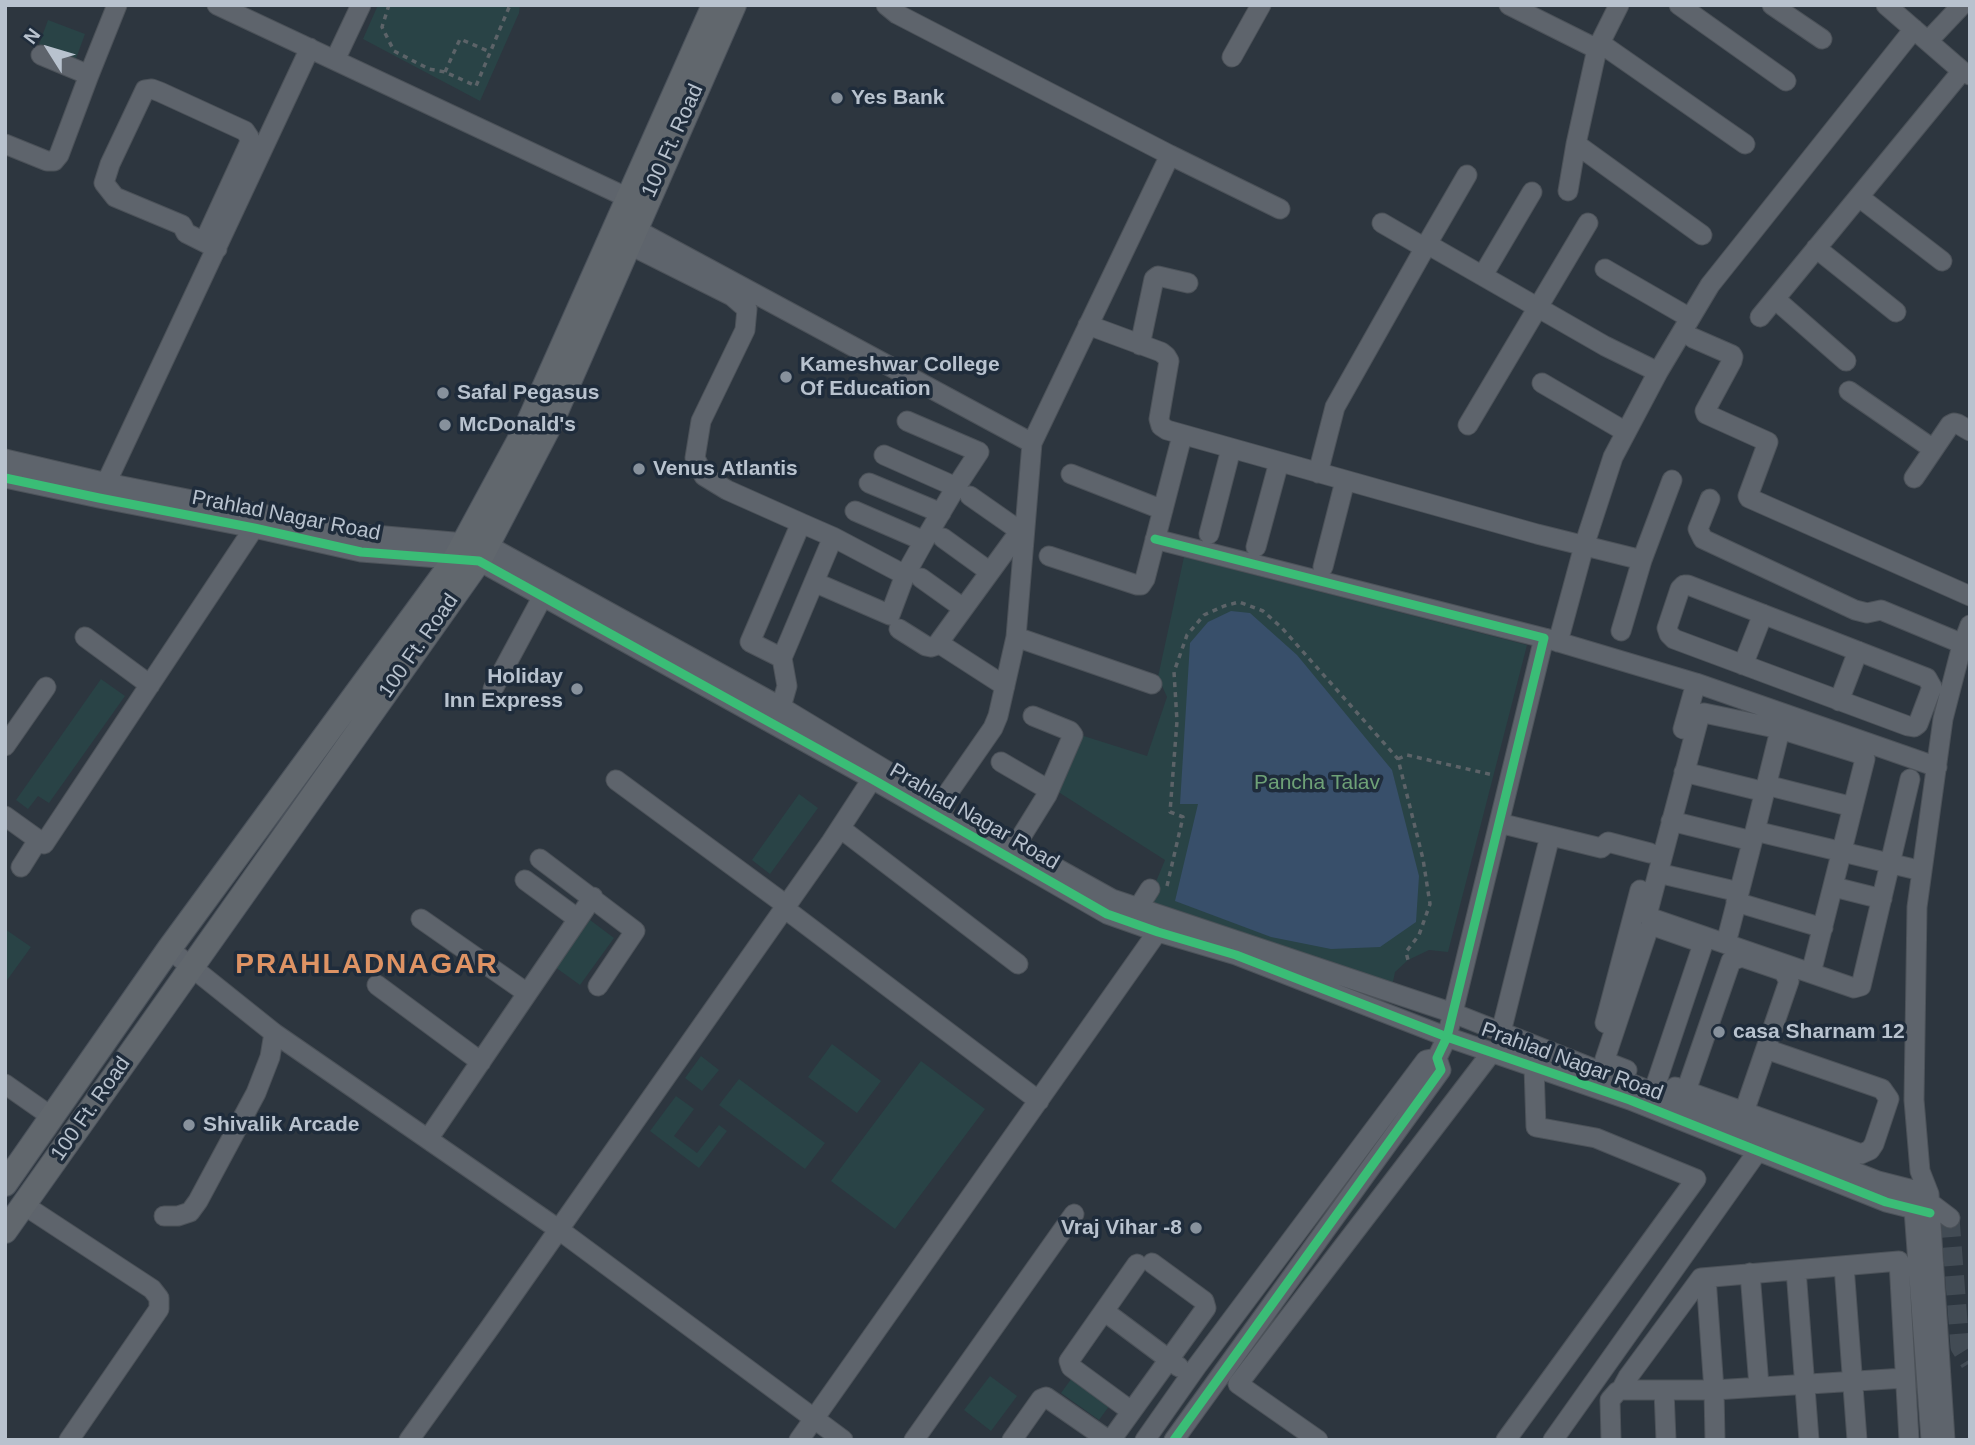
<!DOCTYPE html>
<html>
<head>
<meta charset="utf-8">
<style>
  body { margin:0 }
  #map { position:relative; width:1975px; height:1445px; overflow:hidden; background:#2d363f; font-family:Arial,sans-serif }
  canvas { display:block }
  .frame { position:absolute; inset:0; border:7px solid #b8c2ce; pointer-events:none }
  .north { position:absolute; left:14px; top:14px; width:70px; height:70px; -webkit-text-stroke:5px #1f2c3b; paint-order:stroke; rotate:307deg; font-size:19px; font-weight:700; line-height:28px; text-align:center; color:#b8c2ce }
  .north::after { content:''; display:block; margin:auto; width:24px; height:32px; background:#b8c2ce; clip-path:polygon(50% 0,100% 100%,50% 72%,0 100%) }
</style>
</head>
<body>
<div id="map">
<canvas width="1975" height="1445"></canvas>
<div class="frame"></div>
<div class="north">N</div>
</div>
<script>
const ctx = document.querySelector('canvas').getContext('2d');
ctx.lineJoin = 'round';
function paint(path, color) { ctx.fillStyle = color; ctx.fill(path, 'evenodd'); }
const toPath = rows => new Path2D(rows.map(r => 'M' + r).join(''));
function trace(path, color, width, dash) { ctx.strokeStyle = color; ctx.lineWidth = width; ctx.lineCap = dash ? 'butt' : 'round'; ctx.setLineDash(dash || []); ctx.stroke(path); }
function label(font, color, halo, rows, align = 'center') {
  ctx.font = font + ' Arial,sans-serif'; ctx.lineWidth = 7; ctx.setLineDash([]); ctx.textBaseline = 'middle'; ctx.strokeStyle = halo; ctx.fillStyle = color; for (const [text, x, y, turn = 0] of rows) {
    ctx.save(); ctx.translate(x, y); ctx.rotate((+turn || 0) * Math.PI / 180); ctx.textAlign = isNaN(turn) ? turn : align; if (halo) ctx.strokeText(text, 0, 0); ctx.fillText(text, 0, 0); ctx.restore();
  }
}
paint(toPath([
  [378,5,520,5,519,13,480,101,363,39],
  [48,20,85,34,74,64,37,50],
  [1184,557,1527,645,1448,952,1429,950,1408,960,1395,972,1390,996,1145,908,1165,860,1049,786,1071,732,1147,756,1167,697,1158,677],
  [101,679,125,696,49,803,38,796,28,809,16,800],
  [799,794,818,808,770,874,752,860],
  [590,920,614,938,580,985,555,967],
  [5,929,31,947,5,983],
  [832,1044,881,1081,857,1113,808,1077],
  [701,1056,719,1070,702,1091,685,1078],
  [921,1061,985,1109,895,1229,831,1181],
  [739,1079,825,1143,805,1169,719,1105],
  [676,1096,694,1109,674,1136,697,1153,719,1125,727,1131,699,1168,650,1131],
  [1077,1371,1115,1398,1099,1420,1061,1393],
  [990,1376,1017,1396,991,1431,964,1410]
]), '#294346');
paint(toPath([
  [1231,611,1250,613,1297,655,1392,770,1419,876,1416,922,1380,947,1331,949,1271,937,1175,901,1198,804,1180,804,1190,643,1208,622]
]), '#384f6a');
trace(toPath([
  [1950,1218,1960,1347,1970,1363]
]), '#424b54', 19, [19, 10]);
const minor = toPath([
  [217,5,641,204],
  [1509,5,1597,49],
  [1619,5,1597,49,1576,144,1702,235],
  [1679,5,1786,81],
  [1772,5,1822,39],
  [1886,5,1962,71,1970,75],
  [1928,41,1962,5],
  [1600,43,1745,144],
  [1232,57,1261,5],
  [335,60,361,5],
  [89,75,117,5],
  [5,144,47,161,54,161,59,155,89,75,41,55],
  [1170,155,1280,209],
  [1568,191,1576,144],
  [1859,197,1942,261],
  [1382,223,1425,248],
  [635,229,1032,443,1170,155,897,14,886,5],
  [204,242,250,142,249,137,245,131,160,92,152,89,145,90,110,164,104,183,115,197,182,225,186,233,208,244,217,249],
  [628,244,732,296,747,309,745,330,701,421,695,458,704,476,727,490,801,523,750,642,782,658,787,686,781,707],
  [1427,244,1467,175],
  [1816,248,1896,312],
  [1605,269,1690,318],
  [1483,275,1532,192],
  [1775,299,1846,361],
  [1760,317,1962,71],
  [1088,325,1161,352,1166,356,1169,361,1159,419,1161,426,1167,430,1537,534,1642,560],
  [1693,338,1732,355,1733,357,1732,361,1705,411,1706,414,1768,442,1748,496,1749,498,1970,596],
  [1140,345,1154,279,1158,276,1188,283],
  [1658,372,1710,285,1914,29],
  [1542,383,1626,432],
  [1849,391,1933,449],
  [1468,425,1588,223],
  [884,455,956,487,979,452,907,421],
  [5,459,107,483,363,534,487,545,781,707,945,806],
  [1318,473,1335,407,1427,244,1605,346,1658,372,1613,457,1584,546,1558,642],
  [1071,474,1163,510],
  [5,478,99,498,254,528,361,552,479,561,872,779,1107,914,1158,932,1236,955,1447,1037,1630,1100,1886,1202,1930,1213],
  [1914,478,1950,425,1954,423,1958,424,1970,431],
  [869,483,941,513],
  [101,494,310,48],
  [970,496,1020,531],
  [1710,499,1698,529,1703,539,1855,610,1867,613,1881,610,1963,644],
  [855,511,924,541,905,575],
  [1209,534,1231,449],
  [943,538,990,572],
  [1155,539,1544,638,1447,1037,1437,1058,1441,1070,1174,1440],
  [924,541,956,487],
  [1256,547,1279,462],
  [1049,556,1137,585,1141,585,1145,579,1182,436],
  [1323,567,1345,481],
  [921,578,963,608],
  [814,582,890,615,905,575,833,537],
  [1684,585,1688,585,1927,678,1932,687,1918,724,1914,727,1908,726,1674,639,1669,634,1667,628,1680,589,1684,585],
  [899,629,926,646,931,647,940,644],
  [1621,631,1642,560,1672,480],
  [85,637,150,685],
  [1016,637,1152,684],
  [1545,638,1696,683,1937,767],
  [782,658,833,537,801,523],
  [1743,665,1763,614],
  [1005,686,943,646,939,642,1025,524],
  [493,689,543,596],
  [1839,701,1858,651],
  [1783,718,1755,831,1922,871],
  [1683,729,1696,683],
  [5,746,46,687],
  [1001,762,1049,790],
  [1684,772,1765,792],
  [616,780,786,905],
  [1766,785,1853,807],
  [941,803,993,728,998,716,1016,637,1032,443],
  [5,816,44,844,254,528],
  [1671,821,1752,841],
  [1499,823,1601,848,1608,842,1650,853],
  [981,826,1112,899,1453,1013,1878,1181,1929,1194],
  [840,828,1018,964],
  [1016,845,1047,795,1073,735,1070,731,1033,716],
  [540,859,635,931,598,986],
  [21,867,38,840],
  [1658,873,1739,892],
  [525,880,578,919],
  [1834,887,1882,899],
  [1736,902,1823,928],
  [784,908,1039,1101],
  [1138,908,1150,889],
  [421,919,527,993],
  [1726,943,1755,831],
  [169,949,274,1033,558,1229,843,1440],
  [1811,973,1865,759,1863,755,1780,729,1704,713,1700,714,1647,915,1651,918,1854,988,1861,986,1910,779],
  [377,985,481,1062],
  [1605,1023,1640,890],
  [1501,1032,1550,836],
  [1627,1070,1609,1063,1605,1059,1648,930,1654,926,1697,941,1702,947,1657,1081],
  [5,1084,52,1117],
  [1675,1087,1861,1154,1870,1150,1874,1144,1889,1099,1882,1089,1766,1049],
  [1686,1091,1731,961,1742,957,1783,971,1789,981,1744,1112],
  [428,1139,593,897],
  [1913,1196,1931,1440],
  [1929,1202,1950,1218],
  [24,1205,152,1289,159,1298,159,1309,69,1440],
  [164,1216,178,1216,190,1212,198,1201,256,1093,270,1057,274,1033],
  [1844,1266,1857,1440],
  [1796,1270,1809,1440],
  [1750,1273,1759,1386],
  [1706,1278,1714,1390,1715,1440],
  [1104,1311,1179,1367],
  [1621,1390,1714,1390,1905,1378],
  [1664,1390,1666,1440],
  [1131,1411,1071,1367,1069,1361,1137,1264],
  [409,1440,491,1326,831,842,878,770],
  [799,1440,1163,924],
  [914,1440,1074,1214],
  [1012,1440,1041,1399,1046,1397,1108,1440],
  [1111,1440,1206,1308,1204,1301,1152,1263],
  [1145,1440,1197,1366,1426,1060,1437,1058],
  [1318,1440,1238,1384,1492,1052],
  [1506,1440,1696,1179,1596,1138,1536,1127,1534,1067],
  [1553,1440,1765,1141],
  [1611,1440,1610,1400,1617,1392,1621,1390,1628,1377,1701,1278,1899,1261,1909,1440],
  [1945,1440,1929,1194,1920,1171,1914,1100,1917,907,1943,719,1961,649,1970,625]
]);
const major = toPath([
  [5,1184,169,949,455,559,527,426,714,5],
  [5,1231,479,561,551,423,734,5]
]);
trace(minor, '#4c5259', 21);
trace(major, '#4b525b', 26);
trace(toPath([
  [389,5,382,27,394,51,429,69,445,72,476,86,510,5],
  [445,72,460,39,490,52],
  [1398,759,1407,755,1493,775],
  [1167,886,1183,817,1170,812,1177,721,1174,672,1187,635,1204,615,1224,606,1239,602,1263,611,1282,628,1398,759,1423,859,1430,904,1419,935,1406,952,1408,960]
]), '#5c6368', 3.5, [5, 5]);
trace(minor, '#5e646c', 19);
trace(major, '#61676d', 24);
trace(toPath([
  [5,478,99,498,254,528,361,552,479,561,872,779,1107,914,1158,932,1236,955,1447,1037,1630,1100,1886,1202,1930,1213],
  [1155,539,1544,638,1447,1037,1437,1058,1441,1070,1174,1440]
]), '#3abd76', 9);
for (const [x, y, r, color] of [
  [837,98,7,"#87919c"],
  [786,377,7,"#87919c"],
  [443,393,7,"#87919c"],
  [445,425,7,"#87919c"],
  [639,469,7,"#87919c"],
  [577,689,7,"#87919c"],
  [1719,1032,7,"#87919c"],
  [189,1125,7,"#87919c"],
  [1196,1228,7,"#87919c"]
]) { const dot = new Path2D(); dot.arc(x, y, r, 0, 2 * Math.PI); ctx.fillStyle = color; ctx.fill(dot); trace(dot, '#1f2c3b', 2.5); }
label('bold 21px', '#b8c2ce', '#1f2c3b', [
  ["Yes Bank",851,98],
  ["Kameshwar College",800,365],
  ["Of Education",800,389],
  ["Safal Pegasus",457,393],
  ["McDonald's",459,425],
  ["Venus Atlantis",653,469],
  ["Holiday",563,677,"right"],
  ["Inn Express",563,701,"right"],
  ["casa Sharnam 12",1733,1032],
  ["Shivalik Arcade",203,1125],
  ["Vraj Vihar -8",1182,1228,"right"]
], 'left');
label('21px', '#b8c2ce', '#1f2c3b', [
  ["100 Ft. Road",673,141,-66],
  ["Prahlad Nagar Road",286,516,11],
  ["100 Ft. Road",419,646,-55],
  ["Prahlad Nagar Road",974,817,30],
  ["Prahlad Nagar Road",1572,1062,20],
  ["100 Ft. Road",91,1109,-55]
]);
label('21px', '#6ea177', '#1f2c3b', [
  ["Pancha Talav",1317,783]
]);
ctx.letterSpacing = '2px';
label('bold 28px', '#de9364', '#1f2c3b', [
  ["PRAHLADNAGAR",367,965]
]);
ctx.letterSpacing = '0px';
</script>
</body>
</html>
